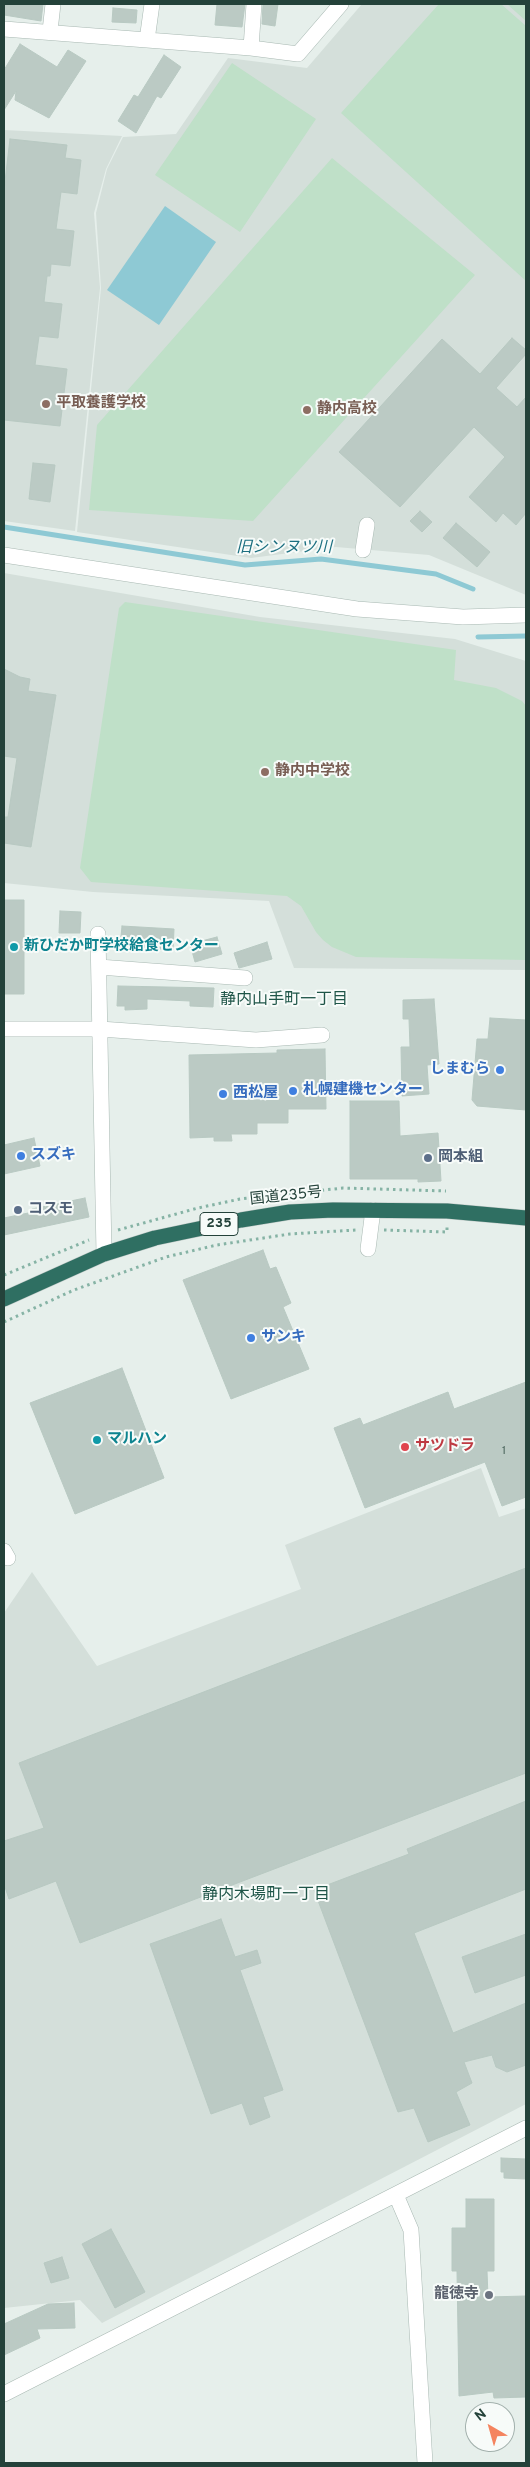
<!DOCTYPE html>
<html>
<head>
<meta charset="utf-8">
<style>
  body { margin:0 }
  #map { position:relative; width:530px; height:2467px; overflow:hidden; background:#e6efeb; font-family:Overpass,sans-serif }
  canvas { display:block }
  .frame { position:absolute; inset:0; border:5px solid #24423a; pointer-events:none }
  .north { position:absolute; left:465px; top:2402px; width:50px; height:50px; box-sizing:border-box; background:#f7fbf9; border:1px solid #a3b1ad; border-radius:50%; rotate:322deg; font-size:14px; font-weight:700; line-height:20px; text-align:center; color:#24423a }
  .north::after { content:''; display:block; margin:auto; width:18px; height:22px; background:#f4845f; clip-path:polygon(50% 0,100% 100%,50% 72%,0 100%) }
</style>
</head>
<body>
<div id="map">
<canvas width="530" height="2467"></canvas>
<div class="frame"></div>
<div class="north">N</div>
</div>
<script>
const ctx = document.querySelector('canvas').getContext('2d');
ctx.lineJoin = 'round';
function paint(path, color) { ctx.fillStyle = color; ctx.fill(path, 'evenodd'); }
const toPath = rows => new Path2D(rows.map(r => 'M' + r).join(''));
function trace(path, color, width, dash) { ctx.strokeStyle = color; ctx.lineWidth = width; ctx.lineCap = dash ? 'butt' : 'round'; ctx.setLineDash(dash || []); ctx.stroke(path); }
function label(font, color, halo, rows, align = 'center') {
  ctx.font = font + ' Overpass,"Noto Sans JP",sans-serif'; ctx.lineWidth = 4; ctx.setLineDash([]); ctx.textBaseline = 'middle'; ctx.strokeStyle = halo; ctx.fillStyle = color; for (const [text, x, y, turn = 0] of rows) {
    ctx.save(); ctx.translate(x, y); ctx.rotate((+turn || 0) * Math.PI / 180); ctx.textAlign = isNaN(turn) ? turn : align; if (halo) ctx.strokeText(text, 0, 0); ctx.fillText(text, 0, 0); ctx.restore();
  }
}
paint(toPath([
  [362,4,526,4,526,595,429,555,336,547,251,558,77,532,101,288,96,213,107,169,123,137,176,134,228,58,307,68],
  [4,130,122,136,106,169,94,213,100,288,75,531,4,521],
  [4,573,260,617,455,639,526,661,526,970,294,968,269,901,93,892,4,883],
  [481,1468,499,1517,526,1508,526,2104,102,2323,80,2300,4,2308,4,1613,32,1572,97,1666,301,1589,285,1545]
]), '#d4dfda');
paint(toPath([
  [439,4,501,4,526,26,526,281,341,113],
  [507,4,526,4,526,21],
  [232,63,316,119,240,232,155,175],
  [332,158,475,275,253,521,89,510,97,425],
  [125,602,456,650,454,680,496,688,522,701,526,706,526,960,356,957,332,947,323,940,316,932,301,906,287,896,91,882,80,868,119,608]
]), '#bfe0c8');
paint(toPath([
  [165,206,216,242,159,325,107,290]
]), '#8ec9d4');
trace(toPath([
  [4,527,245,565,321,559,436,574,473,589],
  [478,637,526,636]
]), '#8ec9d4', 5);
const building = toPath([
  [4,4,43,4,41,21,4,15,4,4],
  [217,4,245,4,242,27,215,25,217,4],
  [263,4,278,4,275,26,262,24,263,4],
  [113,8,137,10,136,23,112,22,113,8],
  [20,44,57,67,68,50,86,61,49,118,15,100,16,91,4,110,4,70,20,44],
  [164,55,181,67,161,98,157,96,136,133,118,121,134,95,138,97,164,55],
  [10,139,67,145,65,158,81,160,77,194,61,192,56,229,74,231,70,266,51,264,50,276,47,276,44,302,62,304,58,338,39,336,35,365,67,369,60,426,4,420,4,190,10,139],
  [512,338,526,350,526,354,496,388,517,407,526,397,526,513,516,525,503,513,496,522,469,497,505,457,474,427,400,507,339,452,442,339,480,374,512,338],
  [33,463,55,465,50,502,29,499,33,463],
  [420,511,432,522,422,532,410,521,420,511],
  [456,523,490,552,477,567,443,538,456,523],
  [4,669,20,677,30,679,28,691,56,695,31,847,4,843,4,817,8,817,17,758,4,756,4,669],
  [4,900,24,900,24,994,4,994,4,900],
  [60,911,81,912,80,933,59,933,60,911],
  [122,926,174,929,173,950,120,947,122,926],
  [217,937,222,954,195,962,190,944,217,937],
  [267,942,272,959,239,968,234,953,267,942],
  [118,986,214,988,213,1007,190,1006,190,1001,147,999,147,1009,125,1010,125,1006,117,1006,118,986],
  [434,999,439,1064,427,1065,429,1094,402,1096,401,1047,410,1047,409,1019,403,1019,403,1000,434,999],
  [490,1018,526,1020,526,1110,477,1106,472,1100,477,1039,488,1039,490,1018],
  [325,1049,326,1109,288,1109,288,1123,257,1123,257,1134,231,1134,232,1141,214,1141,214,1137,190,1138,189,1055,277,1053,277,1050,325,1049],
  [350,1101,399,1101,400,1136,438,1133,441,1181,418,1182,418,1179,350,1179,350,1101],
  [34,1138,40,1166,4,1174,4,1145,34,1138],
  [85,1198,89,1217,4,1235,4,1218,33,1212,32,1209,85,1198],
  [263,1250,270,1269,276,1267,291,1303,283,1307,309,1369,231,1399,183,1280,263,1250],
  [122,1368,164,1478,75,1514,30,1403,122,1368],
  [526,1382,526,1497,502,1506,485,1462,365,1508,334,1428,360,1418,363,1425,448,1392,454,1409,526,1382],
  [526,1568,526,1773,80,1943,56,1881,9,1899,4,1884,4,1841,44,1828,19,1763,526,1568],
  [526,1801,526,1889,414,1933,453,2033,526,2003,526,2065,507,2072,496,2067,492,2055,464,2062,472,2083,456,2092,470,2125,428,2142,414,2108,398,2112,314,1890,409,1854,407,1849,526,1801],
  [221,1919,235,1957,257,1950,261,1963,240,1970,283,2090,263,2097,270,2117,250,2125,242,2103,211,2114,150,1944,221,1919],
  [526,1934,526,1975,475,1993,462,1957,526,1934],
  [501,2158,526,2159,526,2179,504,2178,504,2172,501,2172,501,2158],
  [466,2199,494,2199,494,2271,487,2271,488,2297,526,2296,526,2397,494,2398,493,2392,459,2396,457,2271,452,2271,452,2228,466,2228,466,2199],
  [111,2229,145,2292,115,2308,82,2244,111,2229],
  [62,2257,69,2278,51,2283,44,2263,62,2257],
  [74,2303,75,2328,37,2329,40,2338,4,2355,4,2324,48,2304,74,2303]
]);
paint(building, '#bbcac4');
trace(building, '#b8c9c2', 1);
const minor = toPath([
  [4,29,251,48,298,54,341,4],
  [50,31,53,4],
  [147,40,152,4],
  [251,48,254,4],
  [363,550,367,525],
  [4,555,357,609,463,617,526,615],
  [98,934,104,1254],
  [99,967,245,978],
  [4,1029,100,1029,256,1040,322,1035],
  [368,1249,373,1210],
  [4,1551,8,1558],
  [396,2195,411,2230,425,2463],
  [4,2394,526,2128]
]);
const highway = toPath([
  [4,1299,104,1254,155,1238,241,1220,290,1212,333,1210,447,1211,526,1218]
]);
trace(minor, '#a8b8b2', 16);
trace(highway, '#c2cac8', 16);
trace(toPath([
  [118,1230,198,1208,240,1199,343,1188,446,1191],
  [384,1230,447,1232,447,1225],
  [4,1275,89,1240],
  [4,1322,74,1290,166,1257,217,1245,290,1234,356,1230]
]), '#86b3a5', 3, [2.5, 4]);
trace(minor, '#fff', 15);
trace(highway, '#2f6f62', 15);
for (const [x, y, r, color] of [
  [46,404,5,"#8d6e63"],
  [307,410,5,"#8d6e63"],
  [265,772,5,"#8d6e63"],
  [14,947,5,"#0f9aa8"],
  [500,1070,5,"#3f7fe0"],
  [293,1091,5,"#3f7fe0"],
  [223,1094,5,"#3f7fe0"],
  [21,1156,5,"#3f7fe0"],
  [428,1158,5,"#5c6f8a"],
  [18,1210,5,"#5c6f8a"],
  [251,1338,5,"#3f7fe0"],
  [97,1440,5,"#0f9aa8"],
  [405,1447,5,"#e0444e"],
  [489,2295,5,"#6b7280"]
]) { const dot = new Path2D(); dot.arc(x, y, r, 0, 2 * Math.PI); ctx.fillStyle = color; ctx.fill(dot); trace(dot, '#f7fbf9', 2); }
label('12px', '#4a645c', null, [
  ["1",504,1452]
]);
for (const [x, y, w] of [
  [219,1224,38]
]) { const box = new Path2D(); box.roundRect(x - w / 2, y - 11.5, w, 23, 4); ctx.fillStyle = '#f7fbf9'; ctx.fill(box); trace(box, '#24423a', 1); }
label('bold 14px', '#24423a', null, [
  ["235",219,1224]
]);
label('bold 15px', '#785e54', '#f7fbf9', [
  ["平取養護学校",56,404],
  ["静内高校",317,410],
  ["静内中学校",275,772]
], 'left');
label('bold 15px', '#0d838f', '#f7fbf9', [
  ["新ひだか町学校給食センター",24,947],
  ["マルハン",107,1440]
], 'left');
label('bold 15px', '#366cbe', '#f7fbf9', [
  ["しまむら",490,1070,"right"],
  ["札幌建機センター",303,1091],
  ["西松屋",233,1094],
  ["スズキ",31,1156],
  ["サンキ",261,1338]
], 'left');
label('bold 15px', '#4e5e75', '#f7fbf9', [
  ["岡本組",438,1158],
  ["コスモ",28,1210]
], 'left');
label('15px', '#24423a', '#f7fbf9', [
  ["国道235号",286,1197,-6]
]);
label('bold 15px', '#be3a42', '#f7fbf9', [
  ["サツドラ",415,1447]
], 'left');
label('bold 15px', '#5b616d', '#f7fbf9', [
  ["龍徳寺",479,2295]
], 'right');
label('italic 16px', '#1c6f80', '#f7fbf9', [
  ["旧シンヌツ川",284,549]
]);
label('16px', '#1f5548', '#f7fbf9', [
  ["静内山手町一丁目",284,1001],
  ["静内木場町一丁目",266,1896]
]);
</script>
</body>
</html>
